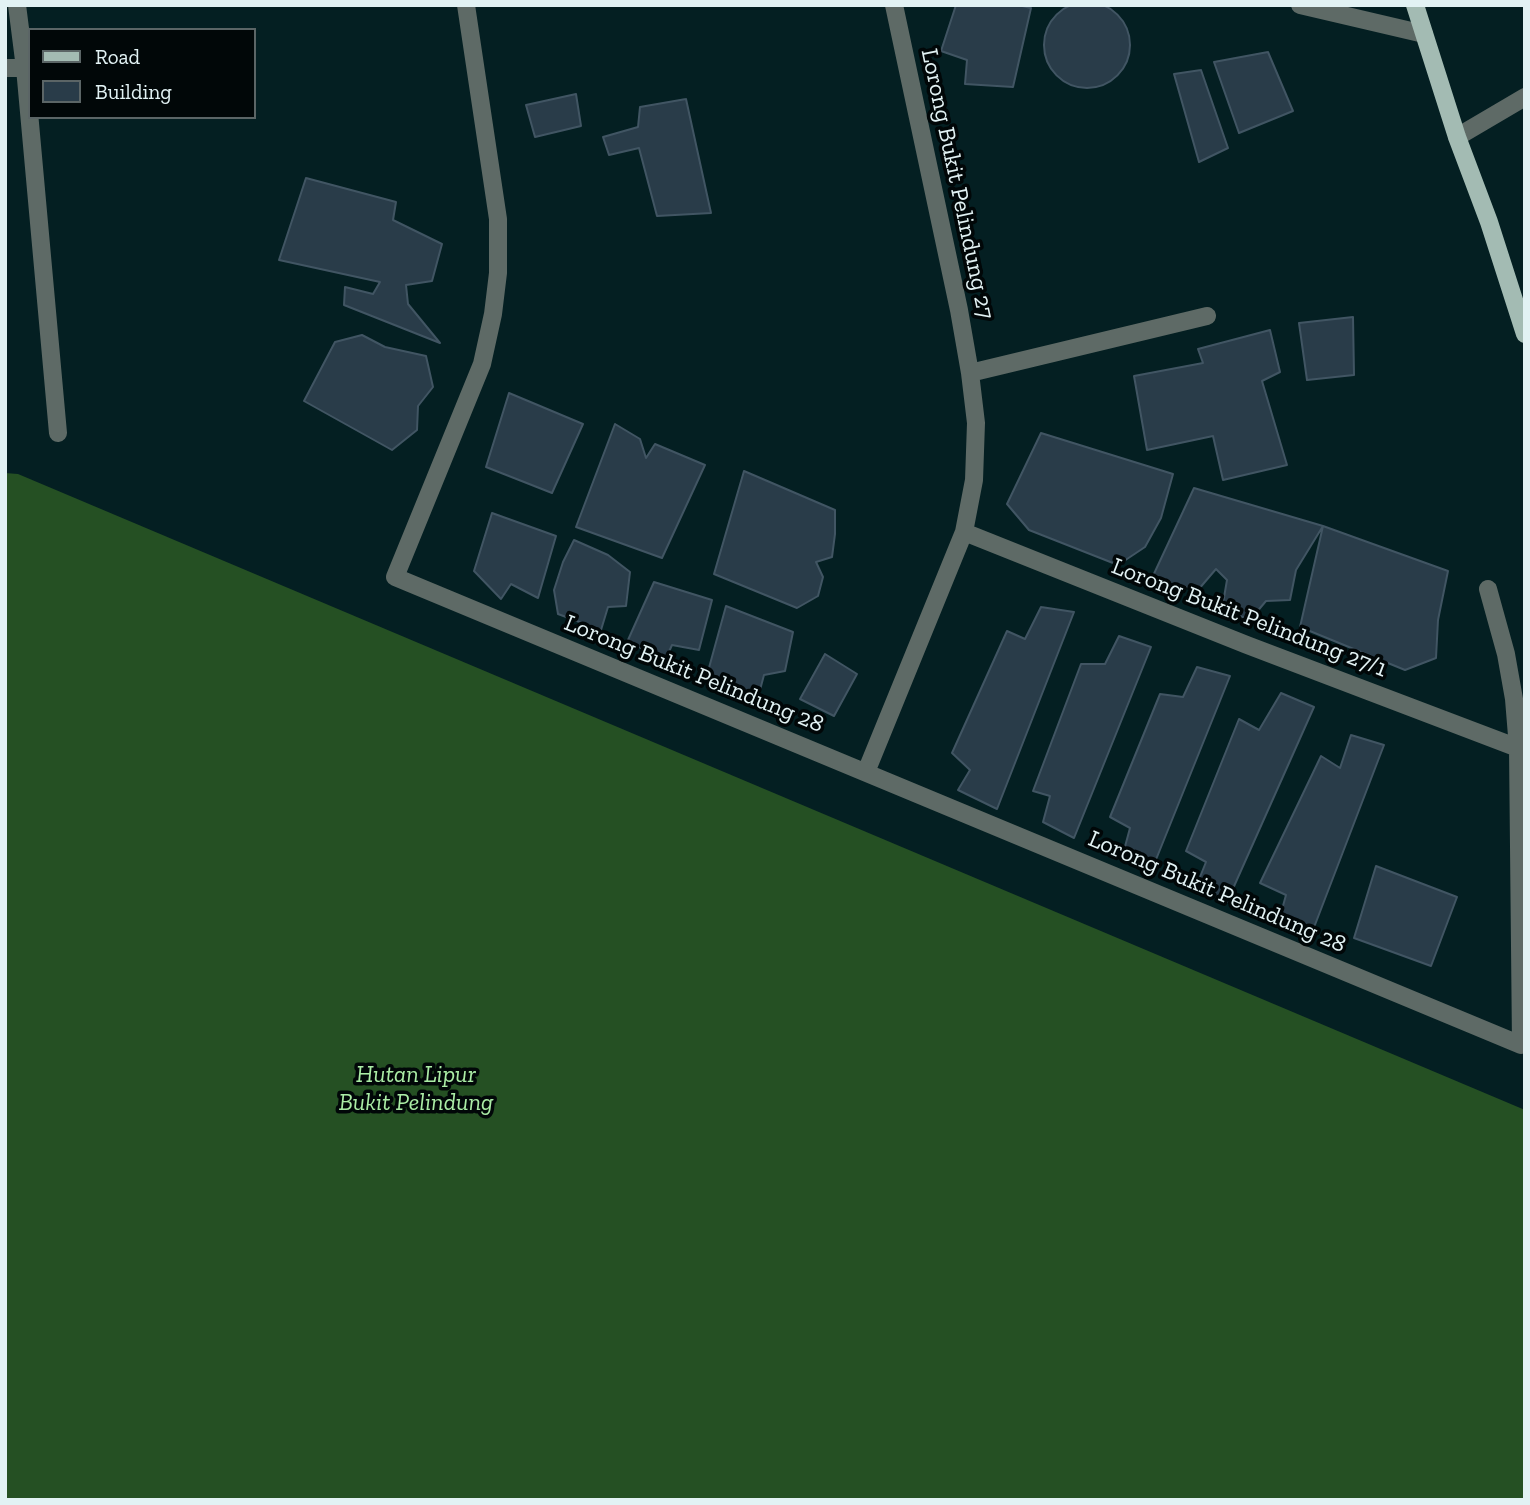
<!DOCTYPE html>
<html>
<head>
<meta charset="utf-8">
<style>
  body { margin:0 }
  #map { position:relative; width:1530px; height:1505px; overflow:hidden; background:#041f22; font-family:"Zilla Slab",serif }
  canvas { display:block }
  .frame { position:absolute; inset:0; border:7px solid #e2f2f4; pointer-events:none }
  .legend { position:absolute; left:28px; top:28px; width:228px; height:91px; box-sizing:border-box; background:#010708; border:2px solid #5b6566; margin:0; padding:9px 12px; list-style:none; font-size:21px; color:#e2f2f4 }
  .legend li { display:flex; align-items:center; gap:14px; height:35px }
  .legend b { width:35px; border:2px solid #5b6566 }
</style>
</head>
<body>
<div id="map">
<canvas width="1530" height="1505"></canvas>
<div class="frame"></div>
<ul class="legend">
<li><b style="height:9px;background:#a3bbb3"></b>Road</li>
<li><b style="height:19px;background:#293c49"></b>Building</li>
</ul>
</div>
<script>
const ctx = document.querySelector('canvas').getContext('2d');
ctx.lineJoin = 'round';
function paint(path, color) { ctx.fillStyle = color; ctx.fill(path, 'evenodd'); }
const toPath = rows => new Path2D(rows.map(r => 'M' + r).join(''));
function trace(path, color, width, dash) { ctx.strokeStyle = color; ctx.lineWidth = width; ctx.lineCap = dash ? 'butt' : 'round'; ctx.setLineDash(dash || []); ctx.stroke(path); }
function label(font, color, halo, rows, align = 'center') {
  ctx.font = font + ' "Zilla Slab",serif'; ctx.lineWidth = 7; ctx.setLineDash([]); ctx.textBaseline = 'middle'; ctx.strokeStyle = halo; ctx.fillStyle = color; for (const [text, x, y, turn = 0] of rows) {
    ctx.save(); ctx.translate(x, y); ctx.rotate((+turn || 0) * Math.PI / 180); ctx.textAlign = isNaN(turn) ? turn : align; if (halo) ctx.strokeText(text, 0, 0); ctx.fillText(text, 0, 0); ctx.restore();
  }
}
paint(toPath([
  [5,473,18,474,1525,1110,1525,1500,5,1500]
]), '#255023');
const building = toPath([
  '1044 45a43 43 0 1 1 86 0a43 43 0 1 1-86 0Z',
  [956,5,1018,5,1031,8,1013,87,965,84,967,60,941,51,956,5],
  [1268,52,1293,111,1239,133,1214,62,1268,52],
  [1201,70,1228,148,1199,162,1174,74,1201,70],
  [576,94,581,126,535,137,526,105,576,94],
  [686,99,711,213,657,216,639,148,609,155,603,137,638,127,640,107,686,99],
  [306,178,396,202,393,220,442,244,432,281,406,285,408,304,440,343,344,305,345,287,373,294,380,282,279,260,306,178],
  [1353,317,1354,375,1307,380,1299,323,1353,317],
  [1270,330,1280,372,1262,381,1287,465,1223,480,1213,436,1147,450,1134,376,1203,363,1198,349,1270,330],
  [362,335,385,347,426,356,433,387,418,406,417,430,392,450,304,401,335,342,362,335],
  [509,393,583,424,552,493,486,467,509,393],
  [615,424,640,439,646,458,655,444,705,465,662,558,576,527,615,424],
  [1041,433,1173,474,1161,518,1145,547,1118,565,1029,530,1007,504,1041,433],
  [744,471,835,510,835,534,832,557,816,562,823,577,818,596,797,608,714,574,744,471],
  [1194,488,1323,526,1296,570,1290,600,1266,601,1250,620,1222,609,1227,580,1216,569,1198,590,1152,578,1194,488],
  [492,513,556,536,538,598,511,584,501,599,474,571,492,513],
  [1323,526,1448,571,1438,620,1436,658,1405,670,1300,627,1323,526],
  [574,540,608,555,630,572,626,606,608,607,601,630,558,614,554,590,563,562,574,540],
  [654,582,712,600,699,650,672,645,664,663,628,640,654,582],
  [726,606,793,632,785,671,764,675,757,701,707,675,726,606],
  [1041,607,1074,612,997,809,958,790,970,770,952,753,1007,631,1025,639,1041,607],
  [1119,636,1151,647,1074,838,1043,822,1050,796,1033,791,1081,664,1105,664,1119,636],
  [825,654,857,674,834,716,800,699,825,654],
  [1197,667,1230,676,1153,867,1123,854,1130,828,1110,817,1160,694,1183,697,1197,667],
  [1281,693,1314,707,1227,902,1196,887,1206,862,1186,851,1239,719,1259,730,1281,693],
  [1351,735,1384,745,1313,930,1278,924,1286,895,1260,883,1321,756,1340,768,1351,735],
  [1376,866,1457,897,1431,966,1354,938,1376,866]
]);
paint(building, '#293c49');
trace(building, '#415563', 2);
trace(toPath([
  [17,5,25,68,58,433],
  [466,5,498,219,498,273,493,314,482,364,395,577,1521,1045,1518,748,1514,699,1506,654,1488,589],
  [1300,5,1424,34],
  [5,68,25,68],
  [1457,137,1525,97],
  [970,373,1207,316],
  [964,532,1247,645,1518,748],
  [866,772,964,532,974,480,976,423,970,373,959,310,894,5]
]), '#5e6a66', 18);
trace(toPath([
  [1415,5,1457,137,1489,222,1525,334]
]), '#a3bbb3', 18);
label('24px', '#e2f2f4', '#010708', [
  ["Lorong Bukit Pelindung 27",957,184,78],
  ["Lorong Bukit Pelindung 27/1",1249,618,21],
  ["Lorong Bukit Pelindung 28",694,674,22],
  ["Lorong Bukit Pelindung 28",1217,892,23]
]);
label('italic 24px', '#abeda6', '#010708', [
  ["Hutan Lipur",416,1075],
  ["Bukit Pelindung",416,1103]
]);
</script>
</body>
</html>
